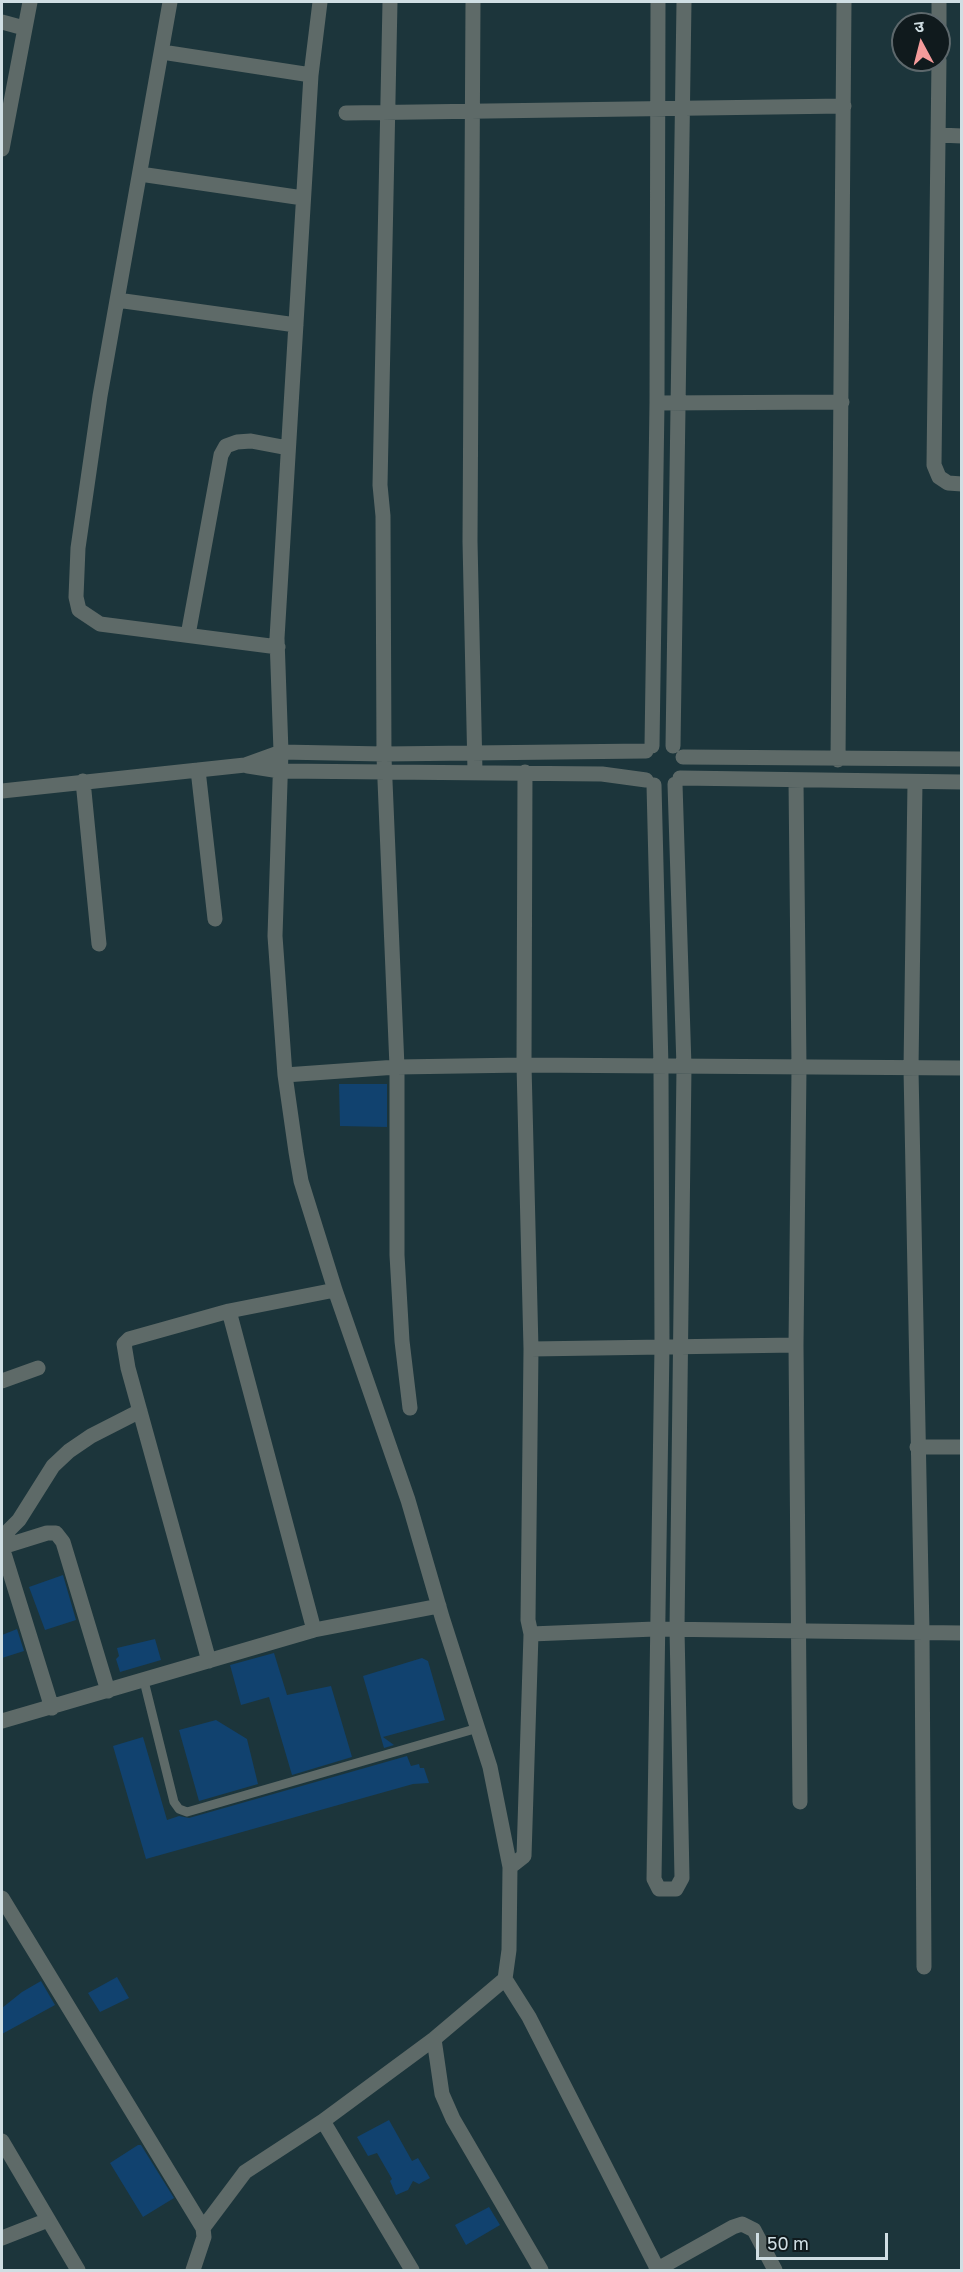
<!DOCTYPE html>
<html>
<head>
<meta charset="utf-8">
<style>
  body { margin:0 }
  #map { position:relative; width:963px; height:2272px; overflow:hidden; background:#1c353b; font-family:"Golos Text","Noto Sans Devanagari",sans-serif }
  canvas { display:block }
  .frame { position:absolute; inset:0; border:3px solid #d0dee3; pointer-events:none }
  .north { position:absolute; left:891px; top:12px; width:60px; height:60px; box-sizing:border-box; background:#101a1d; border:2px solid #5d686c; border-radius:50%; rotate:353deg; font-size:16px; font-weight:700; line-height:24px; text-align:center; color:#d0dee3 }
  .north::after { content:''; display:block; margin:auto; width:21px; height:27px; background:#f59b9b; clip-path:polygon(50% 0,100% 100%,50% 72%,0 100%) }
  .scale { position:absolute; left:756px; top:2233px; width:132px; height:27px; box-sizing:border-box; border:3px solid #d0dee3; border-top:0; padding-left:8px; font-size:18px; line-height:21px; white-space:nowrap; color:#d0dee3; -webkit-text-stroke:4px #101a1d; paint-order:stroke }
</style>
</head>
<body>
<div id="map">
<canvas width="963" height="2272"></canvas>
<div class="frame"></div>
<div class="north">उ</div>
<div class="scale">50 m</div>
</div>
<script>
const ctx = document.querySelector('canvas').getContext('2d');
ctx.lineJoin = 'round';
function paint(path, color) { ctx.fillStyle = color; ctx.fill(path, 'evenodd'); }
const toPath = rows => new Path2D(rows.map(r => 'M' + r).join(''));
function trace(path, color, width, dash) { ctx.strokeStyle = color; ctx.lineWidth = width; ctx.lineCap = dash ? 'butt' : 'round'; ctx.setLineDash(dash || []); ctx.stroke(path); }
paint(toPath([
  [339,1084,387,1084,387,1127,340,1126],
  [63,1575,76,1620,45,1630,29,1587],
  [17,1629,24,1651,2,1658,2,1635],
  [155,1639,161,1660,120,1672,116,1659,119,1656,117,1648],
  [274,1653,287,1695,331,1686,352,1757,292,1775,269,1697,241,1705,230,1665],
  [422,1658,428,1661,445,1720,383,1737,394,1745,384,1748,363,1676],
  [216,1720,247,1739,258,1784,199,1801,179,1730],
  [143,1737,167,1820,179,1816,189,1818,407,1756,411,1766,419,1764,420,1768,424,1768,429,1783,413,1784,146,1859,113,1746],
  [117,1977,129,1998,100,2012,88,1993],
  [41,1981,55,2005,2,2034,2,2008,22,1992],
  [389,2120,412,2161,418,2158,430,2178,419,2184,413,2181,408,2190,396,2195,390,2181,392,2179,377,2153,368,2156,357,2137],
  [138,2145,141,2145,174,2198,143,2217,110,2163],
  [489,2207,500,2225,466,2245,455,2225]
]), '#11426f');
trace(toPath([
  [144,1681,174,1802,179,1809,187,1812,478,1728]
]), '#5e6a68', 9);
trace(toPath([
  [170,2,100,396,78,548,76,597,79,610,100,624,278,647],
  [320,2,311,75,277,638,281,752,275,936,285,1075,296,1152,301,1181,335,1290,408,1500,442,1617,490,1767,510,1867,509,1950,505,1979,529,2017,658,2270],
  [390,2,380,485,383,516,384,757,397,1067,397,1255,402,1341,410,1408],
  [473,2,470,541,475,772],
  [2,22,24,28],
  [939,30,939,2],
  [162,52,311,75],
  [939,60,934,465,939,477,948,483,962,484],
  [346,113,844,106],
  [939,135,962,136],
  [2,149,30,2],
  [140,174,303,198],
  [117,300,296,325],
  [657,403,842,402],
  [188,635,221,455,226,446,237,442,251,441,288,448],
  [652,746,657,403,658,2],
  [673,746,684,2],
  [683,757,962,759],
  [838,760,844,2],
  [248,766,280,771,602,774,646,780],
  [198,770,215,919],
  [680,778,962,782],
  [83,781,99,944],
  [796,781,799,1068,796,1345,800,1802],
  [915,782,911,1069,922,1632,924,1967],
  [654,785,661,1067,662,1346,654,1879,659,1889,676,1889,682,1878,677,1629,684,1067,675,784],
  [2,791,245,765,281,752,384,754,646,751],
  [285,1075,397,1067,524,1065,962,1068],
  [229,1311,314,1630],
  [531,1349,796,1345],
  [2,1381,38,1368],
  [917,1447,962,1447],
  [2,1547,47,1533,56,1533,63,1542,108,1691],
  [531,1634,655,1629,962,1633],
  [209,1661,128,1368,124,1344,129,1339,229,1311,335,1290],
  [52,1708,2,1547,9,1530,19,1520,53,1466,69,1451,91,1436,140,1411],
  [2,1721,314,1630,439,1606],
  [510,1867,524,1856,531,1634,528,1620,531,1349,524,1065,525,772],
  [2,1898,203,2228,204,2237,193,2270],
  [434,2039,442,2094,453,2119,541,2270],
  [323,2121,412,2270],
  [2,2141,78,2270],
  [203,2228,245,2172,323,2121,434,2039,505,1979],
  [2,2238,48,2220],
  [656,2270,733,2227,742,2224,754,2230,775,2270]
]), '#5e6a68', 15);
</script>
</body>
</html>
